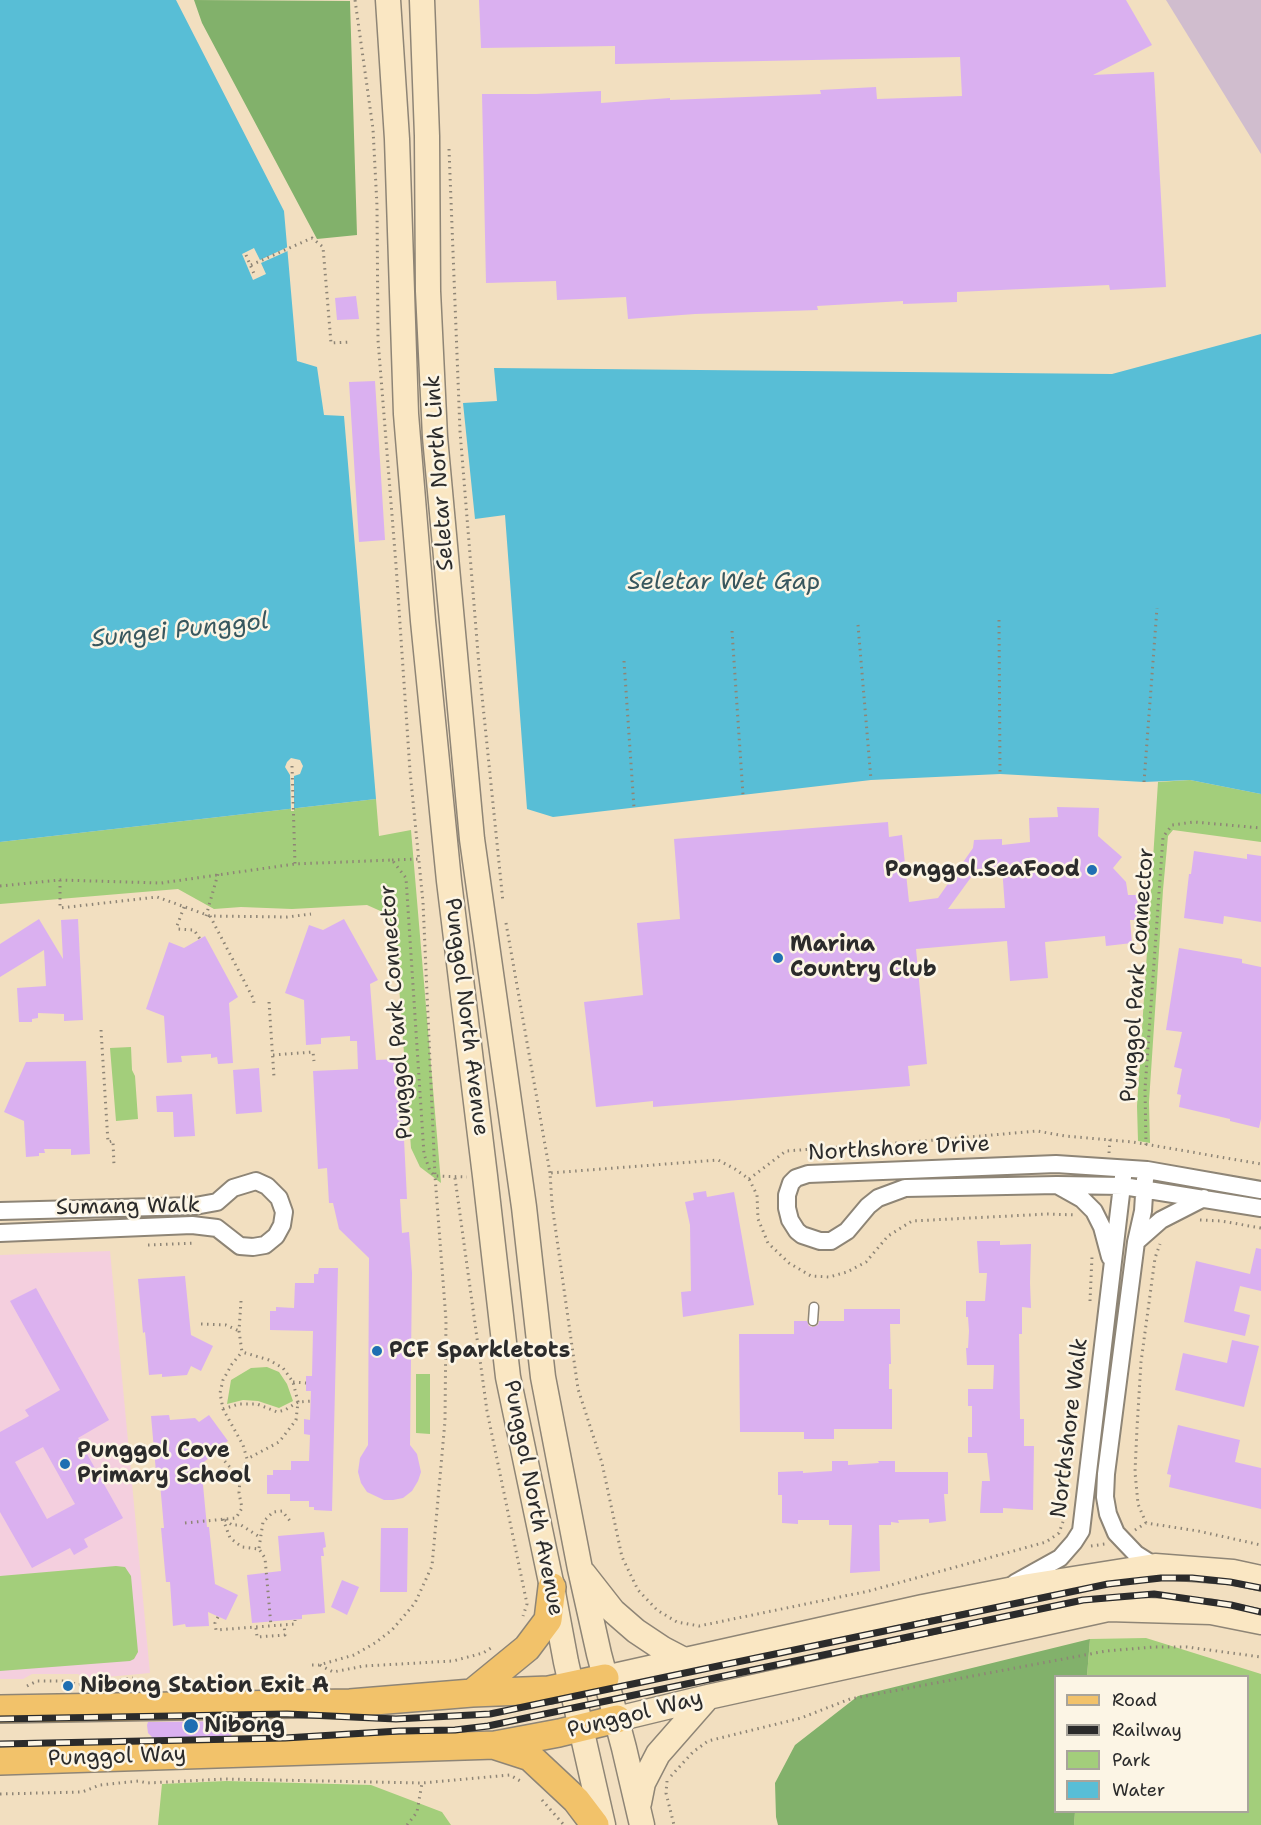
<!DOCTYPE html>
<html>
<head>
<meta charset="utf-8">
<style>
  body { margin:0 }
  #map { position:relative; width:1261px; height:1825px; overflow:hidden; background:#f2dfc0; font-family:"Shantell Sans",sans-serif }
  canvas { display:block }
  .legend { position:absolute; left:1054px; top:1675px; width:195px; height:138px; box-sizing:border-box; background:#fcf5e5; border:2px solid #a8a49b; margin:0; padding:8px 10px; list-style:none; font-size:18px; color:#2b2b2b }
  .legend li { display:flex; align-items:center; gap:12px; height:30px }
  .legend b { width:30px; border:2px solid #a8a49b }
</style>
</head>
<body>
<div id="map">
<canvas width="1261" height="1825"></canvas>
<ul class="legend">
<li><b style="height:8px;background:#f2c26a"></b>Road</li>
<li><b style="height:8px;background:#2b2b2b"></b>Railway</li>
<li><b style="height:16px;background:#a3ce7b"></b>Park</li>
<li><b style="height:16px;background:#58bed6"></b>Water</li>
</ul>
</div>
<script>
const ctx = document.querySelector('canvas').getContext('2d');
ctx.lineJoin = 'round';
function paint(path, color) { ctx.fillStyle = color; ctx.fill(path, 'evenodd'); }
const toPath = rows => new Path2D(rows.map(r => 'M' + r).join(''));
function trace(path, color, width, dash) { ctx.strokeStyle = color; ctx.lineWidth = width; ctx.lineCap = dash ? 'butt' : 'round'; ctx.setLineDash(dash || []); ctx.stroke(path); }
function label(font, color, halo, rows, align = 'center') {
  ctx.font = font + ' "Shantell Sans",sans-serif'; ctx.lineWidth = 5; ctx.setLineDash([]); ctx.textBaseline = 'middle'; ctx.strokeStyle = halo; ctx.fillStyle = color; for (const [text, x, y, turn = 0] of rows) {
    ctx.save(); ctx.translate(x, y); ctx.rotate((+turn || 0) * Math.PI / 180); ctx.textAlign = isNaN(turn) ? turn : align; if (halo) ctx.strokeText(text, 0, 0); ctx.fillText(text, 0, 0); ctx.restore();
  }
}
paint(toPath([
  [110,1251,150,1673,85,1679,78,1674,32,1674,23,1679,0,1679,0,1255]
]), '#f4cfde');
paint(toPath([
  [1166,0,1261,0,1261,154]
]), '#d0bdce');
paint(toPath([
  [1190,780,1261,794,1261,842,1173,830,1168,836,1163,890,1149,1102,1150,1143,1138,1141,1137,1106,1158,782],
  [376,799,379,836,411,830,441,1183,420,1167,411,1148,395,932,385,913,367,905,292,909,241,907,214,909,178,889,0,904,0,842],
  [131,1047,132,1070,135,1076,138,1119,116,1121,110,1048],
  [267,1367,279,1372,287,1384,293,1401,279,1408,258,1401,243,1400,227,1404,231,1380,251,1368],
  [416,1374,430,1374,430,1434,416,1433],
  [116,1566,125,1567,131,1576,138,1652,134,1659,130,1661,0,1671,0,1576],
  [1146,1638,1261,1674,1261,1825,1074,1825,1075,1812,1248,1812,1248,1676,1087,1676,1090,1639],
  [226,1781,371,1785,442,1812,451,1825,158,1825,162,1784]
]), '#a3ce7b');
paint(toPath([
  [194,0,350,1,357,235,317,239,202,23],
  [1090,1639,1087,1676,1056,1676,1056,1812,1075,1812,1074,1825,778,1825,776,1817,775,1783,795,1745,858,1696]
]), '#82b16b');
paint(toPath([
  [0,0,176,0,284,211,297,361,317,367,324,415,344,416,376,799,0,842],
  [1261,334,1261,794,1190,780,1144,782,1000,774,871,780,553,817,527,809,505,515,475,519,463,403,497,401,494,368,1112,374]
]), '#58bed6');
paint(toPath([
  [290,246,290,250,261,263,266,274,253,280,242,254,254,248,260,260],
  [291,758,300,760,303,766,300,774,294,776,294,811,291,811,290,775,285,767,287,762]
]), '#f2dfc0');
paint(toPath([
  [479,0,1126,0,1152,45,1093,75,1154,72,1166,287,1110,290,1109,285,957,292,957,302,903,304,903,301,817,306,818,310,695,314,628,319,626,297,557,300,556,281,486,283,482,94,536,94,601,91,601,103,670,98,670,100,821,94,820,90,876,87,877,99,962,96,960,57,615,64,615,46,481,48],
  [356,296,359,319,337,320,335,298],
  [375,381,385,540,359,542,349,382],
  [1057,807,1099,808,1098,836,1122,857,1113,868,1126,882,1128,895,1137,895,1139,920,1130,920,1132,943,1106,946,1105,936,1045,942,1048,978,1010,981,1007,941,916,949,927,1064,908,1066,910,1086,653,1107,653,1101,596,1107,584,1002,643,995,637,923,680,919,674,839,888,822,889,837,902,835,909,902,938,898,973,848,974,840,1002,839,1002,845,1030,842,1029,818,1058,817],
  [1002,867,1005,908,948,909,977,869],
  [1194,851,1247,859,1247,854,1261,856,1261,922,1224,916,1223,924,1184,918,1189,874,1191,874],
  [39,919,63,959,61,920,78,919,83,1020,64,1021,64,1014,38,1013,38,1018,32,1019,32,1022,19,1022,17,988,46,986,44,950,0,977,0,944],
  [344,919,378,980,370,984,376,1060,400,1059,407,1199,400,1199,402,1233,409,1232,412,1273,410,1445,417,1454,421,1472,418,1481,412,1491,403,1498,393,1500,384,1500,367,1492,361,1483,358,1472,360,1458,368,1445,369,1258,339,1229,333,1203,329,1203,327,1168,318,1169,313,1071,358,1069,357,1041,350,1041,350,1036,321,1038,321,1044,306,1045,304,1000,285,993,309,925,323,930],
  [205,936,238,997,229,1003,233,1063,218,1064,217,1057,211,1058,211,1054,181,1056,182,1062,167,1063,164,1016,146,1009,169,942,184,948],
  [1179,948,1242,959,1242,963,1261,967,1261,1119,1259,1128,1230,1121,1230,1119,1179,1107,1181,1095,1177,1094,1182,1069,1174,1067,1182,1032,1166,1030],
  [86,1061,90,1154,71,1155,71,1149,44,1149,45,1153,39,1153,39,1156,26,1157,24,1121,4,1112,26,1062],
  [259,1068,262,1112,236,1114,233,1070],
  [192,1094,195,1136,174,1137,173,1112,157,1112,156,1096],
  [706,1191,707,1197,734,1192,754,1305,683,1317,681,1292,691,1291,690,1225,685,1202,694,1200,693,1193],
  [977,1241,1000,1241,1000,1245,1031,1244,1030,1283,1031,1308,1022,1307,1022,1334,1019,1334,1020,1419,1024,1419,1024,1446,1034,1446,1033,1510,1003,1508,1003,1513,980,1513,982,1481,990,1481,987,1453,968,1453,968,1437,972,1437,972,1406,968,1406,968,1389,993,1389,994,1365,967,1365,966,1348,968,1348,969,1331,968,1317,966,1317,966,1301,985,1301,987,1273,979,1273],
  [1256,1248,1261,1249,1261,1291,1240,1286,1234,1311,1250,1315,1245,1336,1184,1322,1196,1261,1250,1274],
  [319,1268,338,1268,332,1511,314,1510,314,1507,309,1507,309,1501,290,1501,290,1494,267,1494,267,1475,273,1475,273,1470,291,1470,291,1461,309,1461,310,1435,304,1434,304,1419,310,1420,311,1391,306,1391,306,1376,312,1376,313,1331,270,1330,270,1311,276,1311,276,1307,294,1308,295,1283,314,1283,314,1274,318,1274],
  [185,1276,191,1335,213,1346,201,1371,191,1366,187,1375,162,1377,162,1374,149,1375,145,1332,143,1333,138,1279],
  [36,1288,109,1420,78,1438,123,1518,84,1539,88,1547,74,1555,70,1548,32,1568,0,1512,0,1432,29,1416,25,1410,60,1390,10,1301],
  [43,1447,75,1504,47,1519,15,1462],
  [844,1309,900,1309,900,1324,890,1324,891,1364,889,1364,889,1389,892,1389,892,1429,834,1429,834,1439,804,1439,804,1432,740,1432,739,1334,794,1334,794,1321,807,1321,809,1326,813,1327,818,1325,819,1321,844,1321],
  [1232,1340,1259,1346,1244,1407,1175,1390,1183,1353,1227,1363],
  [169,1415,170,1420,195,1418,199,1422,209,1415,228,1441,218,1448,220,1450,201,1464,207,1527,209,1527,215,1584,238,1595,226,1620,208,1612,209,1626,186,1627,185,1624,173,1626,170,1582,166,1582,161,1528,164,1528,159,1472,156,1472,151,1416],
  [1178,1425,1240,1440,1235,1462,1261,1468,1261,1509,1169,1487,1171,1475,1167,1474],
  [832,1461,848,1461,848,1465,879,1463,878,1461,895,1461,895,1472,948,1472,948,1494,944,1494,946,1521,929,1523,929,1519,898,1520,899,1523,891,1522,891,1525,879,1525,880,1571,850,1573,852,1525,829,1525,829,1520,798,1520,798,1524,782,1523,782,1495,778,1495,778,1472,803,1471,803,1473,832,1471],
  [381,1528,408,1528,407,1592,380,1592],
  [324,1532,326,1547,323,1548,324,1556,321,1556,325,1613,302,1615,302,1619,252,1623,247,1575,281,1571,278,1536],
  [342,1580,359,1587,347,1615,331,1607],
  [234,1721,235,1731,229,1738,155,1740,148,1733,147,1725,148,1722]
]), '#dab0f0');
const lane = toPath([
  [813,1321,814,1307]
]);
const street = toPath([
  [1145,1179,1143,1211,1136,1242,1106,1474,1105,1497,1108,1514,1116,1533,1136,1554,1155,1566],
  [1057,1185,1082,1199,1094,1211,1102,1227,1110,1257],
  [1261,1190,1147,1170,1056,1164,808,1174,796,1178,791,1183,787,1195,787,1208,790,1220,797,1231,802,1235,820,1241,831,1241,847,1231,868,1206,878,1198,905,1188,1057,1185,1123,1186,1261,1208],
  [0,1211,195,1206,217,1202,233,1188,256,1181,267,1186,279,1198,284,1212,282,1225,276,1236,265,1245,253,1247,240,1246,217,1228,192,1225,0,1233],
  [1136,1242,1161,1220,1204,1198],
  [1015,1583,1060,1558,1074,1542,1081,1531,1123,1177]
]);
const secondary = toPath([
  [388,0,397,139,406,414,423,621,449,881,485,1176,508,1377,552,1587,566,1662,603,1825],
  [422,0,427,136,428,291,435,437,472,839,524,1207,543,1377,580,1569,599,1654,624,1748,642,1825],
  [584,1574,613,1611,636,1631,663,1649,686,1661],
  [605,1678,923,1607,1029,1586,1155,1566,1233,1572,1261,1578],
  [617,1719,708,1697,1108,1609,1211,1612,1261,1622],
  [639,1803,643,1783,658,1754,708,1697]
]);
const primary = toPath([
  [472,1693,527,1648,548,1620,552,1587],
  [0,1709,350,1703,472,1693,549,1690,605,1678],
  [496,1746,530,1757,576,1800,595,1825],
  [0,1761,495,1745,559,1733,617,1719]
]);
trace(lane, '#8e8576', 11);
trace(street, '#8e8576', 20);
trace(secondary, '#8e8576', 27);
trace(primary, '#8e8576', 30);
trace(toPath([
  [449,149,460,431,479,666,503,902],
  [246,255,255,276],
  [251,265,312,238,323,247,331,343,350,342],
  [999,620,1000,774],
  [858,625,871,780],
  [732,631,743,795],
  [624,661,634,808],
  [292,766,295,864],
  [1144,782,1157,608],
  [392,860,420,859],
  [60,880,60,908,157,897,210,916,287,917,311,914],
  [0,886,60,880,161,883,295,864,392,860,406,878,424,1154,430,1171,435,1176,467,1177],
  [184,907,177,926,178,929,194,930,200,939],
  [206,916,218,874],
  [210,916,253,998,254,1003],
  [506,923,550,1173],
  [269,1002,274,1077],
  [101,1030,108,1142,113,1141,114,1166],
  [273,1055,313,1052,314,1061],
  [1146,1145,1145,1089,1163,837,1172,825,1194,822,1261,828],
  [1109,1153,1110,1139],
  [455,1178,487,1411,527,1604,523,1616],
  [749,1179,786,1151,924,1141,1037,1131,1065,1136,1133,1142,1261,1164],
  [1200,1220,1221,1221,1261,1228],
  [148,1245,195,1243],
  [241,1301,239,1331,242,1352,269,1360,283,1368,293,1382,298,1402,296,1420,279,1442,247,1459],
  [1090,1301,1092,1257],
  [201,1324,226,1325,239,1331],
  [293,1382,306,1383],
  [223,1409,239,1404,257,1404,277,1412,285,1410,298,1402,313,1401],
  [217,1452,239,1478],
  [1065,1516,1059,1533,1046,1542,869,1591,699,1626,677,1622,657,1610,638,1590,622,1557,602,1463,578,1389,552,1204,550,1173,718,1160,735,1169,749,1179,757,1195,758,1219,768,1243,789,1263,811,1276,829,1277,847,1272,866,1262,888,1236,912,1221,1048,1214,1077,1215],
  [223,1519,230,1538,242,1547,259,1549,265,1558,271,1626],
  [225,1520,232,1525,241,1525,261,1538],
  [185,1523,236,1518,242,1508,239,1493,240,1479,247,1459,243,1445,223,1409,220,1393,223,1380,232,1364,242,1352],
  [1146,1523,1138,1504,1135,1472,1137,1428,1141,1362,1155,1258,1160,1244],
  [1135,1530,1146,1523,1198,1531,1261,1545],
  [1091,1546,1105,1544],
  [259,1548,263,1522,273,1512,282,1511,291,1522],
  [218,1617,215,1623,216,1630,295,1624,295,1620],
  [256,1628,257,1637,285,1635,284,1625],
  [312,1665,319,1665,354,1655,375,1643,392,1630,415,1603,432,1566,445,1421,446,1320,435,1176,423,902,410,771,396,565,378,340,377,206,373,129,355,0],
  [320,1665,333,1672,364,1666,453,1661,483,1653,491,1648],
  [27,1686,37,1681,69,1681,77,1685,133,1678],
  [671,1776,693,1752,708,1741,801,1718,850,1699,1106,1651,1154,1647,1187,1647,1261,1657],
  [667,1781,666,1793,674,1825],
  [0,1794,82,1792,100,1785,139,1781,147,1783,225,1779,422,1783,510,1775,522,1782],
  [542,1800,564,1825],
  [407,1825,417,1812,422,1783]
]), '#8e8576', 3, [1.5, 4.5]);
trace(lane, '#fff', 8);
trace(street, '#fff', 16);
trace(secondary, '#fae7c3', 24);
trace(primary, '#f2c26a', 27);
const rail = toPath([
  [0,1719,287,1714,396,1719,490,1714,1108,1584,1161,1578,1192,1578,1230,1582,1261,1588],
  [0,1744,285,1738,399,1731,455,1730,488,1726,1083,1600,1154,1594,1231,1605,1261,1612]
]);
trace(rail, '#2b2b2b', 7);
trace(rail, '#fcf5e5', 4.5, [14]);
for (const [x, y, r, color] of [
  [1092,870,6,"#1f6fb2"],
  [778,958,6,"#1f6fb2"],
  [377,1351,6,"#1f6fb2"],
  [65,1464,6,"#1f6fb2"],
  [68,1686,6,"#1f6fb2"],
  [191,1726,8,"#1f6fb2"]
]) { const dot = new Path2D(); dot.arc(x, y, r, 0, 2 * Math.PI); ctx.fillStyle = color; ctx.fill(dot); trace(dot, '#fcf5e5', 2); }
label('22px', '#2b2b2b', '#fcf5e5', [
  ["Seletar North Link",440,473,-94],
  ["Punggol Park Connector",1138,975,-86],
  ["Punggol Park Connector",397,1012,-94],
  ["Punggol North Avenue",466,1017,83],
  ["Northshore Drive",899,1149,-3],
  ["Sumang Walk",128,1207,-1],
  ["Northshore Walk",1070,1428,-83],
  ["Punggol North Avenue",533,1498,79],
  ["Punggol Way",635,1715,-14],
  ["Punggol Way",117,1757,-2]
]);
label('bold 22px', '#2b2b2b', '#fcf5e5', [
  ["Ponggol.SeaFood",1080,870,"right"],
  ["Marina",790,945],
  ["Country Club",790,970],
  ["PCF Sparkletots",389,1351],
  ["Punggol Cove",77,1451],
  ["Primary School",77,1476],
  ["Nibong Station Exit A",80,1686],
  ["Nibong",204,1726]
], 'left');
label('italic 24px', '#38575e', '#fcf5e5', [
  ["Seletar Wet Gap",724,583],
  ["Sungei Punggol",180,631,-6]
]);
</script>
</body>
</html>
